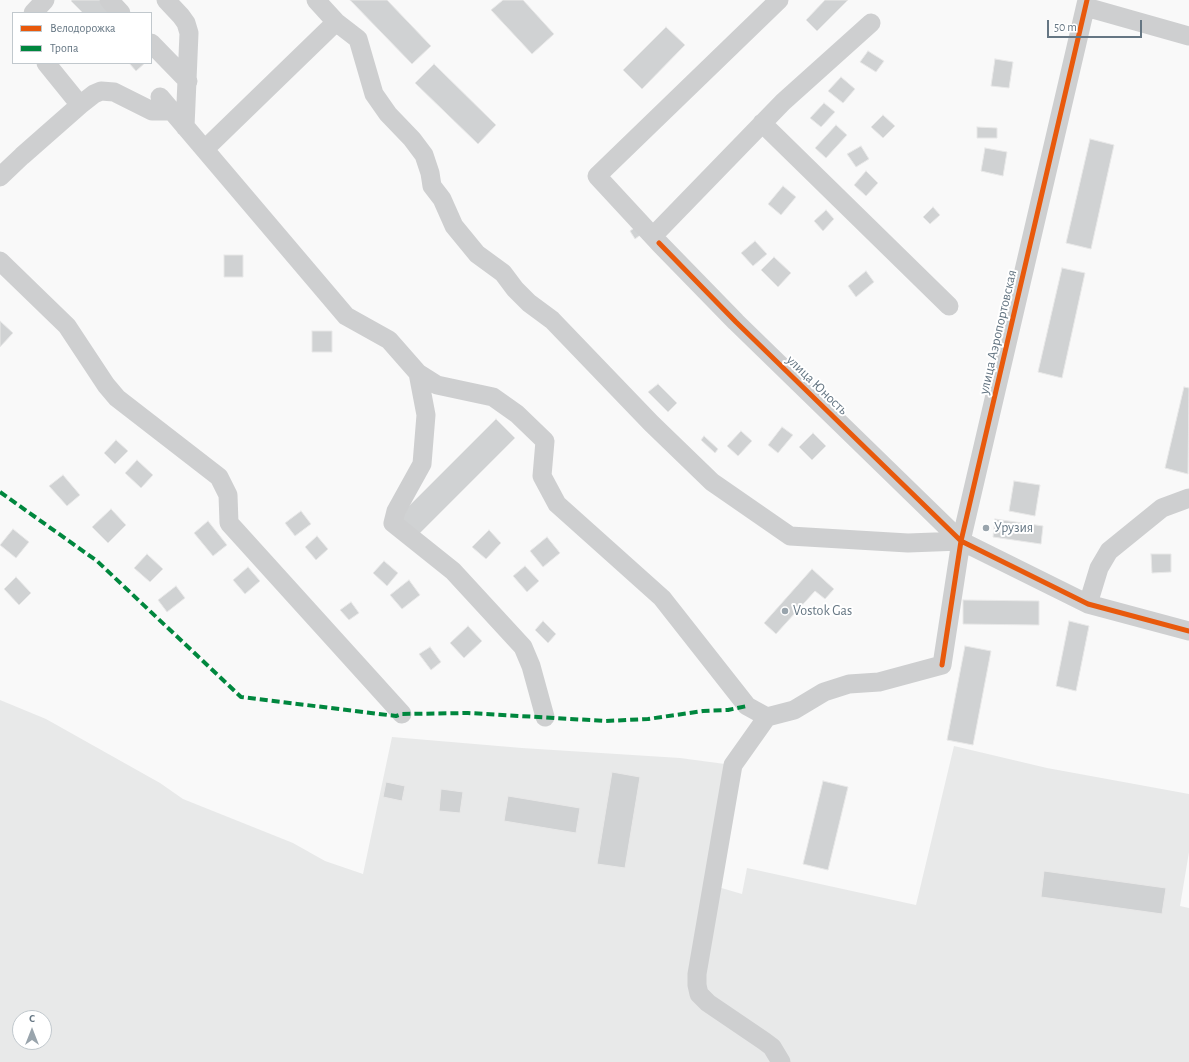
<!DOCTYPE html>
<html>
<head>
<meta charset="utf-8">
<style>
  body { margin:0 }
  #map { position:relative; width:1189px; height:1062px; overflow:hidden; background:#f9f9f9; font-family:"Alegreya Sans",sans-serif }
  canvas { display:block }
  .legend { position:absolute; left:12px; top:12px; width:140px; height:52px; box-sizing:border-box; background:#fff; border:1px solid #c1c8cd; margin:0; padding:5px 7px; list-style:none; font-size:12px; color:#657683 }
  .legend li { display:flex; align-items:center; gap:8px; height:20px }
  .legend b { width:20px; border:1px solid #c1c8cd }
  .north { position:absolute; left:12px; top:1010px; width:40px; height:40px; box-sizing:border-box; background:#fff; border:1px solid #c1c8cd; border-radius:50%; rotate:0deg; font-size:11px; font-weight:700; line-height:16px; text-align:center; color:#657683 }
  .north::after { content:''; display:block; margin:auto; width:14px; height:18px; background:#99a4ac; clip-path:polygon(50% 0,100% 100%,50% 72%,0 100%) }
  .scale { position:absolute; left:1047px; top:20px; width:95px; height:18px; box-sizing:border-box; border:2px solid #657683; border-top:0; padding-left:5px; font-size:12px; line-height:14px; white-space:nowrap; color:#657683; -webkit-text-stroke:3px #fff; paint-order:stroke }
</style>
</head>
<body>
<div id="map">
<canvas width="1189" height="1062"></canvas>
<ul class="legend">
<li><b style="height:5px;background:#e8590c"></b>Велодорожка</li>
<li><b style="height:5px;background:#00873e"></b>Тропа</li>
</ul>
<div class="north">С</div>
<div class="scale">50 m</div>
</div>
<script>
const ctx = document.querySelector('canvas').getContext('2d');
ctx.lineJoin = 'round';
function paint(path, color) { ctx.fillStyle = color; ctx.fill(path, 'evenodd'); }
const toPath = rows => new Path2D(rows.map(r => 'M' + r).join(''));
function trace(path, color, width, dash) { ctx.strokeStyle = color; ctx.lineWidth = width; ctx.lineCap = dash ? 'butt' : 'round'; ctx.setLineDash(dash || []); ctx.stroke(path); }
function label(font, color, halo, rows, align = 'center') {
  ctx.font = font + ' "Alegreya Sans",sans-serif'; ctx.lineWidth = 4; ctx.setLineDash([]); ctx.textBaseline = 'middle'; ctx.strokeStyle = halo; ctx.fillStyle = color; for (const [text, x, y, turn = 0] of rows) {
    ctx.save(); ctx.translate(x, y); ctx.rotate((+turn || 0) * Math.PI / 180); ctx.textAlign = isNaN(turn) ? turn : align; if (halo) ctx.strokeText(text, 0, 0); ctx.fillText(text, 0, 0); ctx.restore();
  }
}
paint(toPath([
  [0,700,46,719,160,783,183,799,293,843,325,861,363,874,392,737,522,748,680,758,725,764,718,887,742,894,747,868,916,905,954,746,1047,768,1189,794,1189,852,1180,906,1189,908,1189,1062,0,1062],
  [20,1018,44,1018,44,1042,20,1042]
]), '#e8e9e9');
const building = toPath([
  [72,0,107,0,119,13,83,13,71,1,72,0],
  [350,0,387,0,431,46,412,64,350,0],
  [503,0,523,0,554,34,532,54,491,10,503,0],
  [825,0,848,0,817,31,806,20,825,0],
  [666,27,685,45,642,89,623,70,666,27],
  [868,51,884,61,876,72,860,62,868,51],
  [995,59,1013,62,1009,88,991,86,995,59],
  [129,63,145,63,136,71,129,63],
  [434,64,496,125,478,144,415,83,434,64],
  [841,77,855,89,843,103,828,91,841,77],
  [824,103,835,112,821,127,810,118,824,103],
  [883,115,895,126,883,138,871,127,883,115],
  [836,125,847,135,826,158,815,148,836,125],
  [977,127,997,128,997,138,977,138,977,127],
  [1090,139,1114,145,1091,249,1066,243,1090,139],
  [861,146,869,159,856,167,847,154,861,146],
  [985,148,1007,152,1003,176,981,171,985,148],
  [866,171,878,183,866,196,854,185,866,171],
  [783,186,796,197,781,215,768,204,783,186],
  [933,207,940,215,930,224,923,217,933,207],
  [826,210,834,219,823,231,814,221,826,210],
  [637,226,643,233,635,239,630,231,637,226],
  [755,241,767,254,753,266,741,253,755,241],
  [224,255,243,255,243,277,224,277,224,255],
  [774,257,791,273,778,287,761,270,774,257],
  [1062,268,1085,273,1062,378,1038,372,1062,268],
  [866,271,874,282,856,297,848,286,866,271],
  [0,321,13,333,0,347,0,321],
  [312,331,332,331,332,352,312,352,312,331],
  [658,384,677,403,668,412,648,392,658,384],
  [1184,387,1189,388,1188,474,1165,468,1184,387],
  [496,419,515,438,415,538,396,519,496,419],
  [782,427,793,435,778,453,768,445,782,427],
  [741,431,752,441,738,456,727,446,741,431],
  [813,433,826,446,812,460,799,447,813,433],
  [704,436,718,449,715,453,701,440,704,436],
  [116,440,128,451,115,464,104,453,116,440],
  [137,460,153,475,141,488,125,473,137,460],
  [63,475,80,495,67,506,49,486,63,475],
  [1014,481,1040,485,1035,516,1009,511,1014,481],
  [111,509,126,525,108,543,92,527,111,509],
  [301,511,311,524,295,536,285,523,301,511],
  [995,519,1043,526,1041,544,993,537,995,519],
  [208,521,227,545,213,556,194,533,208,521],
  [13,529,29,542,16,558,0,545,13,529],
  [489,530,501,543,486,559,472,547,489,530],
  [317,536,328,549,316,560,305,547,317,536],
  [547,537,560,553,543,567,530,551,547,537],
  [147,554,163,569,150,582,134,568,147,554],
  [1151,554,1171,554,1171,572,1152,573,1151,554],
  [384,561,398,573,387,586,373,573,384,561],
  [525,566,539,581,527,592,513,576,525,566],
  [248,567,260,581,245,594,233,580,248,567],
  [812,569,834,589,825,599,815,591,776,634,764,623,812,569],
  [16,577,31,593,19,605,4,589,16,577],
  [409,580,420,595,402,609,390,595,409,580],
  [176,586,185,598,167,612,158,600,176,586],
  [963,600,1039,601,1039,625,963,624,963,600],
  [351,602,359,613,349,620,340,610,351,602],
  [543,621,556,634,548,643,535,630,543,621],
  [1069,621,1089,626,1076,691,1056,686,1069,621],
  [468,626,482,641,464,658,450,643,468,626],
  [965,646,991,651,973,745,947,740,965,646],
  [430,647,441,662,431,670,419,654,430,647],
  [612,772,640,777,625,868,597,864,612,772],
  [823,781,848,787,828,870,803,864,823,781],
  [386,782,405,786,402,801,383,797,386,782],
  [441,789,463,792,460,813,439,811,441,789],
  [508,796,580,808,576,833,504,821,508,796],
  [1044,871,1166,888,1162,914,1041,897,1044,871]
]);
paint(building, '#d0d2d3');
trace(building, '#e8e8e8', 1);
trace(toPath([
  [109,0,121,13],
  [166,0,181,16,186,23,189,33,185,127],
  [316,0,336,22,358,39,374,94,388,114,412,139,424,155,430,173,432,186,442,199,454,226,477,254,503,273,515,289,529,303,552,320,651,423,712,482,790,536,908,543,961,541,1088,604,1189,631],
  [779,0,597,176,659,243,736,322,961,541],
  [1086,7,1189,36],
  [33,13,45,0],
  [151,43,188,81],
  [46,63,80,105,94,94,101,91,114,92,152,111,171,111],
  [160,97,346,316,389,340,418,373,437,385,493,397,517,414,545,441,542,476,557,504,662,598,747,706,767,717],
  [762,123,949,306],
  [205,149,336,22],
  [0,177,22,156,80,105],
  [653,236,783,102,871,23],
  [0,261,67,326,106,385,117,398,219,477,228,495,229,523,402,714],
  [418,373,426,415,422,464,396,511,393,523,453,571,523,647,531,666,545,717],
  [1088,604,1099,568,1109,551,1162,508,1189,498],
  [781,1062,772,1047,764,1041,708,1003,699,994,697,985,697,974,733,765,767,717,794,710,824,692,849,684,879,682,942,665,961,541,1087,0]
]), '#cecfd0', 19);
trace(toPath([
  [0,492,97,561,241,697,396,716,402,714,468,713,606,721,648,719,703,711,728,710,747,706]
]), '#00873e', 4, [8, 4]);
trace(toPath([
  [659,243,736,322,961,541,1088,604,1189,631],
  [942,665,961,541,1087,0]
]), '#e8590c', 5);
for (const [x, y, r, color] of [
  [986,528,4,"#99a4ac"],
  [785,611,4,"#99a4ac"]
]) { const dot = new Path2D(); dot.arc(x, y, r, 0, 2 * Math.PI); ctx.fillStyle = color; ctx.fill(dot); trace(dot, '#fff', 1.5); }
label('14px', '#657683', '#fff', [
  ["улица Аэропортовская",998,332,-77],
  ["улица Юность",817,385,44]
]);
label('14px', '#657683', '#fff', [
  ["Урузия",994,528],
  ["Vostok Gas",793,611]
], 'left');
</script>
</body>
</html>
